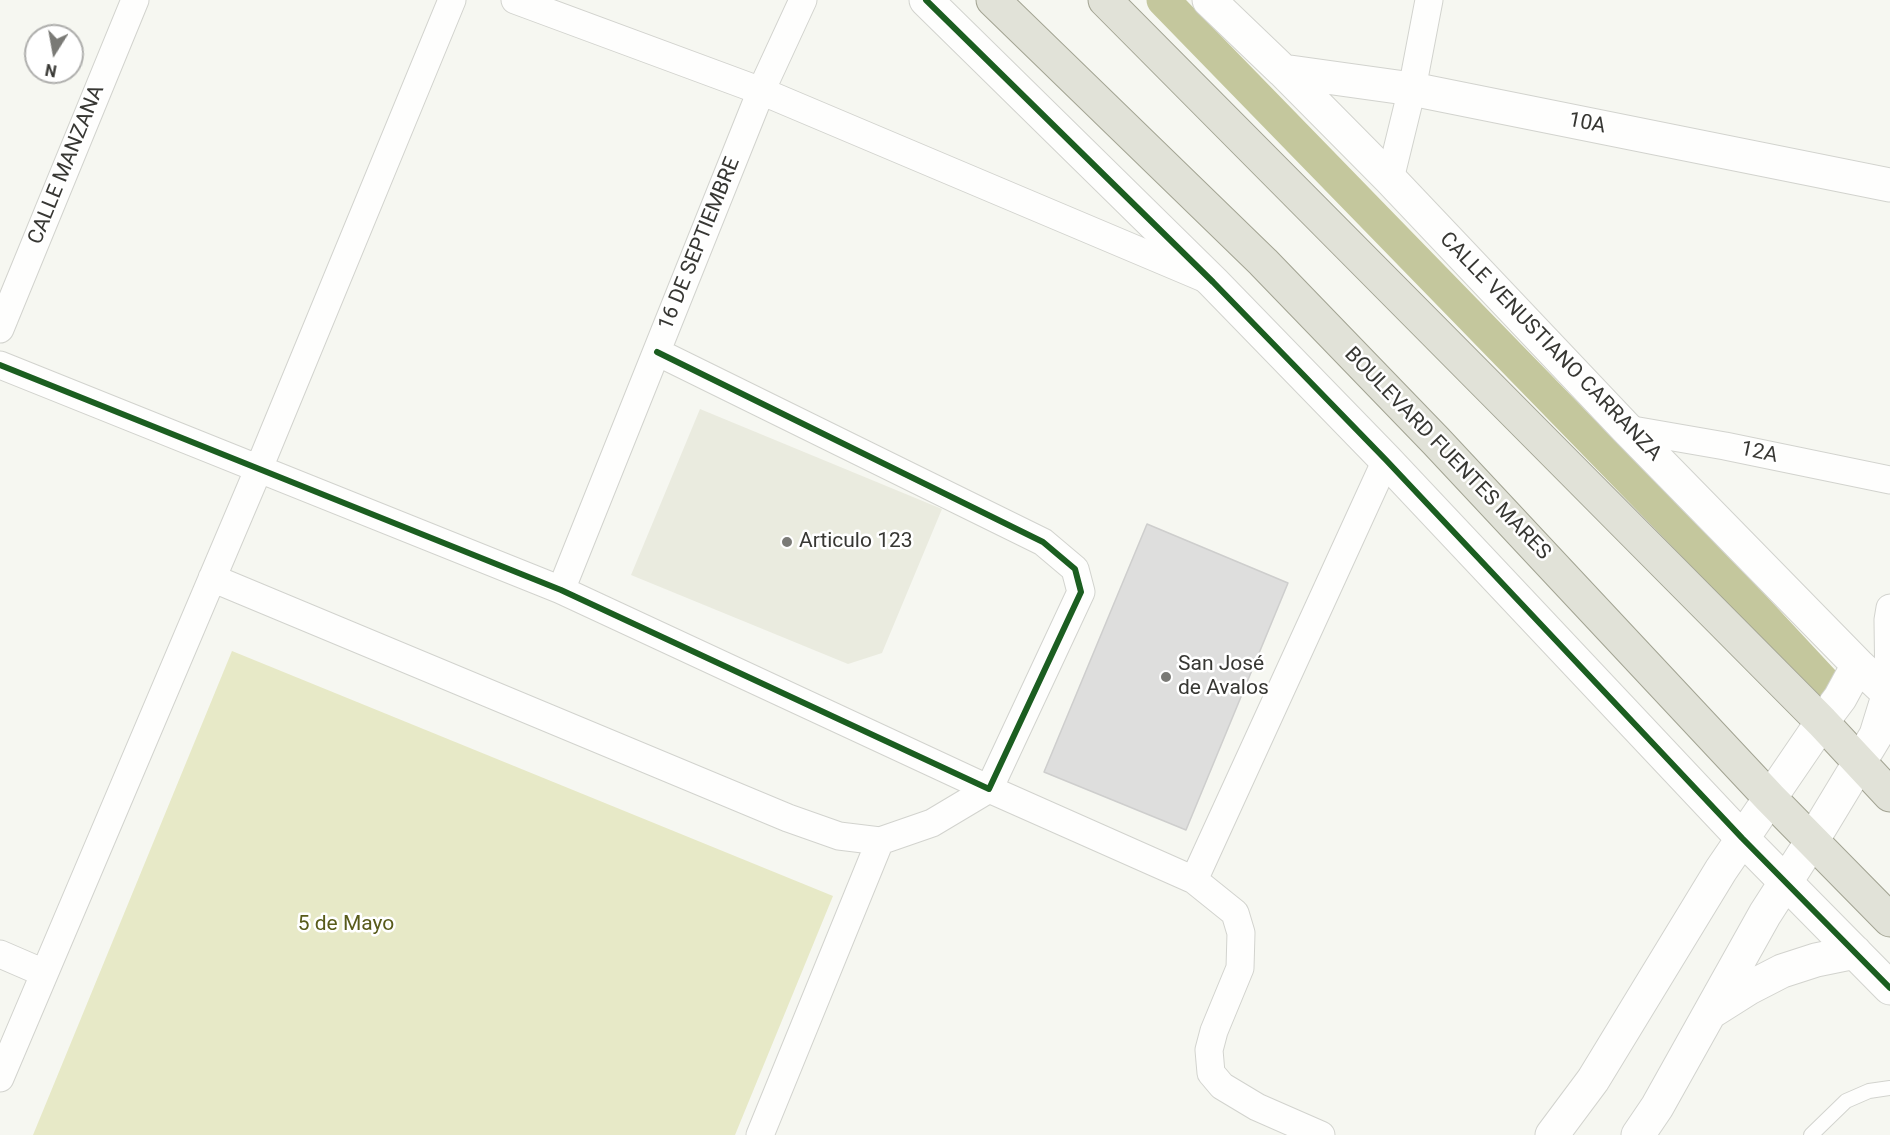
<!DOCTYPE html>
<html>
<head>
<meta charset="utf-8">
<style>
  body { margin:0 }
  #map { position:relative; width:1890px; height:1135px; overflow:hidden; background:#f6f7f1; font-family:Roboto,sans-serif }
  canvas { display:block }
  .north { position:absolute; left:24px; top:24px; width:60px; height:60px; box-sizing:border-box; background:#fff; border:2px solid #afafad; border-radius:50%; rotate:191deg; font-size:16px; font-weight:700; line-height:24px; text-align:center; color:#373733 }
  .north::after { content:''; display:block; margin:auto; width:21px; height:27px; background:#7a7a76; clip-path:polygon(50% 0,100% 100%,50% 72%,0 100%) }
</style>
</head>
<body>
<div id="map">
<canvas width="1890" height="1135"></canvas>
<div class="north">N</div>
</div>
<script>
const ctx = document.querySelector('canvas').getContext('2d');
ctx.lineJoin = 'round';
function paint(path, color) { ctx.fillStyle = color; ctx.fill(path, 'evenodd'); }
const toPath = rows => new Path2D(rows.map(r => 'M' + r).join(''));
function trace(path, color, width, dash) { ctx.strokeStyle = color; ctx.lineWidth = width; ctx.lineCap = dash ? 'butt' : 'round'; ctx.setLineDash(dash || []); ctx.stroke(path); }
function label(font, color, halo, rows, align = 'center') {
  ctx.font = font + ' Roboto,sans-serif'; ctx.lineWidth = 5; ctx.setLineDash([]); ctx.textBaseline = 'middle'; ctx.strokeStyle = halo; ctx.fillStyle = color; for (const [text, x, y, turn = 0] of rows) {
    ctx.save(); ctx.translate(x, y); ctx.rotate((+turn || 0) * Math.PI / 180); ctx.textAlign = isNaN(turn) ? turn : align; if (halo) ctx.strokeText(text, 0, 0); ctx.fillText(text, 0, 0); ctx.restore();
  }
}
paint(toPath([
  [700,409,942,509,882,653,848,664,631,575]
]), '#eaebdf');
paint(toPath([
  [232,651,833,896,735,1135,33,1135]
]), '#e7e9c7');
trace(toPath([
  [1163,0,1753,606,1832,691]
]), '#c4c79d', 33);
const building = toPath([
  [1147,524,1288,583,1186,830,1044,772,1147,524]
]);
paint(building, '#dededd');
trace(building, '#cececd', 1.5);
const service = toPath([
  [1811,1135,1846,1101,1869,1091,1890,1088]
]);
const minor = toPath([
  [515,0,761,91,1206,279],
  [1390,179,1412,89,1429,0],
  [0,329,135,0],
  [0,365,561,590,989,789,1081,592,1075,569,1043,542,657,352],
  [1627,429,1725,446,1890,480],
  [212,578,788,818,839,836,880,841,932,823,989,789,1194,880,1235,913,1241,933,1240,968,1214,1031,1209,1050,1211,1073,1222,1086,1257,1107,1321,1135],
  [561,590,761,91,803,0],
  [1889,693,1888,620,1890,608],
  [1194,880,1386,460],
  [0,954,44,973],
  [0,1078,259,468,452,0],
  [760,1135,880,841]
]);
const tertiary = toPath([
  [926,0,1213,282,1386,460,1742,838,1890,988],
  [1209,0,1283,71,1390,179,1627,429,1858,665,1890,695],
  [1283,71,1412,89,1890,185],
  [1711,1012,1749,988,1782,971,1816,960,1855,952],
  [1552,1135,1593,1080,1721,870,1822,722,1840,698,1858,665],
  [1638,1135,1657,1107,1765,914,1812,841,1876,735,1889,693]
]);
const primary = toPath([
  [993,0,1263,262,1436,441,1770,798,1890,920],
  [1105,0,1822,722,1890,795]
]);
trace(service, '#d2d3ce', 16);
trace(minor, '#d2d3ce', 29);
trace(tertiary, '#d2d3ce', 35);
trace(primary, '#a2a392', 35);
trace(service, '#fefefd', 14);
trace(minor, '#fefefd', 27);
trace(tertiary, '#fefefd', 33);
trace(primary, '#e1e2d8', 33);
trace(toPath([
  [926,0,1213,282,1386,460,1742,838,1890,988],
  [0,365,561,590,989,789,1081,592,1075,569,1043,542,657,352]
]), '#1b5e20', 6);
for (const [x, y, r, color] of [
  [787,542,6,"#7a7a76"],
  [1166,677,6,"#7a7a76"]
]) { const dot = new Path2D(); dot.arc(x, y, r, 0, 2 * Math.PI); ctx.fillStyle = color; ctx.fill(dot); trace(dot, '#fff', 2); }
label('21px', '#373733', '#fff', [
  ["10A",1587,124,11],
  ["CALLE MANZANA",67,165,-68],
  ["16 DE SEPTIEMBRE",700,244,-68],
  ["CALLE VENUSTIANO CARRANZA",1550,347,46],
  ["12A",1759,453,12],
  ["BOULEVARD FUENTES MARES",1447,454,46]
]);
label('21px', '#373733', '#fff', [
  ["Articulo 123",799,542],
  ["San José",1178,665],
  ["de Avalos",1178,689]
], 'left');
label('21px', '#585b1b', '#fff', [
  ["5 de Mayo",346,925]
]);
</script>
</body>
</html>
